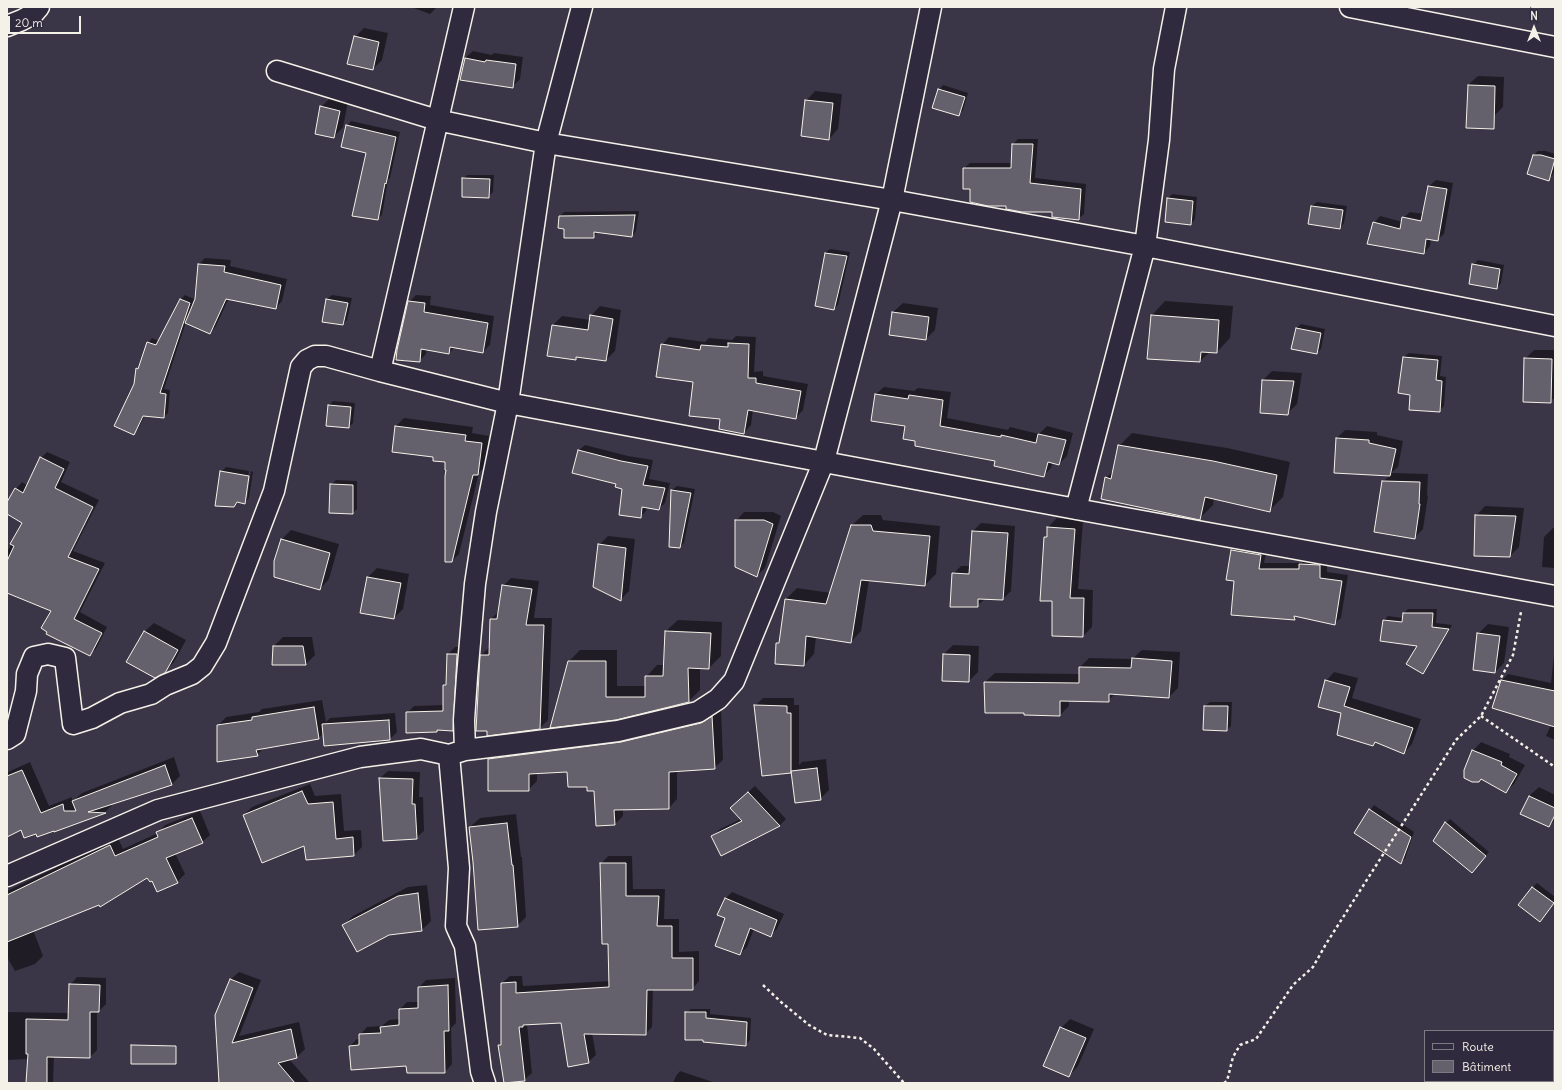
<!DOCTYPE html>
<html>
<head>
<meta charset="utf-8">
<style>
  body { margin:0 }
  #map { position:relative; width:1562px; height:1090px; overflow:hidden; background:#3b3647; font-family:Delius,sans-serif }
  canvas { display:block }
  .frame { position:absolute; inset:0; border:8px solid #f4f1e8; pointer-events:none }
  .legend { position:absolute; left:1424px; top:1030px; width:130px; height:52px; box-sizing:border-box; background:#2f2a3d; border:1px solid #7e7a81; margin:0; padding:5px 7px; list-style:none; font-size:12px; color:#f4f1e8 }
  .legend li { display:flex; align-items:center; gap:8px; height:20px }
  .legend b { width:20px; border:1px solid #7e7a81 }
  .north { position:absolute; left:1514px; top:8px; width:40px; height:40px; -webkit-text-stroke:3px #2f2a3d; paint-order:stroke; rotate:0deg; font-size:11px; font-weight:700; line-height:16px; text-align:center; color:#f4f1e8 }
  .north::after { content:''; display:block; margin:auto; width:14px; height:18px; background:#f4f1e8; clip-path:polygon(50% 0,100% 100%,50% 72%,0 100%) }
  .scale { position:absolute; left:8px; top:16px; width:73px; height:18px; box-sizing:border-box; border:2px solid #f4f1e8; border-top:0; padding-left:5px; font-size:12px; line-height:14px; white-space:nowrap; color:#f4f1e8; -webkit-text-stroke:3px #2f2a3d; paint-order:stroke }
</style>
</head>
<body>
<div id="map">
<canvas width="1562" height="1090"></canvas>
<div class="frame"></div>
<ul class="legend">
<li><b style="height:5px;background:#2f2a3d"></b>Route</li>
<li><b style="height:11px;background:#65616c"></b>Bâtiment</li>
</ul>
<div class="north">N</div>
<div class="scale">20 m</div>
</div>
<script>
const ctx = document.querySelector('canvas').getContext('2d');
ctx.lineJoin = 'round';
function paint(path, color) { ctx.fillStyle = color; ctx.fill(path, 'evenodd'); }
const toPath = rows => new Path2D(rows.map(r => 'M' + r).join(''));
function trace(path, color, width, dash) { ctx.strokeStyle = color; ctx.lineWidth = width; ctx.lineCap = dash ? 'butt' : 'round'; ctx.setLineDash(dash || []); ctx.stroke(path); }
paint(toPath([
  [411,7,437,7,430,14],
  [364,28,388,33,382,60,373,69,355,37],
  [473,51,492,55,494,53,523,57,520,79,513,86,465,58],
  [1478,76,1504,77,1503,107,1494,116,1468,85],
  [943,85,968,93,963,110,959,115,939,90],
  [815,91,842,94,838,129,829,139,806,101],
  [330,98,348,102,343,127,334,137,321,107],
  [351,121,400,132,390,178,388,180,382,215,377,219,367,152,347,126],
  [1018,139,1038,139,1035,178,1086,184,1084,214,1078,219,1053,211,1007,205,971,188,964,168,970,163,1013,163,1013,144],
  [1538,151,1546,151,1555,154,1555,167,1553,175,1548,179,1534,155],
  [467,175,494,175,493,192,489,196,463,179],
  [1436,180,1453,183,1444,234,1437,240,1431,239,1430,246,1424,253,1374,223,1380,216,1403,222,1403,218,1410,212,1424,214,1429,186],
  [1407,217,1426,221,1426,223,1407,219],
  [1172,194,1197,197,1195,219,1191,224,1168,199],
  [1317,202,1347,206,1344,223,1340,228,1310,223,1312,206],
  [639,211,636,231,632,236,598,232,593,237,565,228,560,216,564,212],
  [830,249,850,252,838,305,834,309,825,253],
  [205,258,231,260,230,266,287,279,282,301,276,308,229,298,216,326,210,333,186,322,164,389,170,390,168,413,164,417,145,415,138,429,133,434,137,369,140,365,148,343,152,338,159,341,181,299,185,295,194,299,192,304,194,305,196,299,199,264],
  [1478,260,1504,265,1501,283,1497,288,1473,265],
  [332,295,352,298,347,320,343,324,327,299],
  [416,295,431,296,430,305,494,316,490,345,483,352,455,347,449,353,427,349,426,354,419,361,409,302],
  [1165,301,1233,306,1230,338,1217,352,1210,352,1200,361,1152,315],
  [903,303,938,308,935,330,926,339,893,312],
  [600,306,621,310,615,351,606,360,578,356,575,359,553,325,562,316,591,320,591,316],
  [559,325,593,330,593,332,559,327],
  [1301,324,1325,329,1321,349,1317,353,1297,328],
  [736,336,756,337,754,372,763,371,763,376,808,384,803,410,796,418,753,410,751,425,744,433,721,418,695,382,662,345,669,337,705,342,709,338,732,340],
  [1534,350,1555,350,1555,397,1550,402,1525,359],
  [1409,353,1442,356,1440,376,1446,377,1444,406,1439,411,1411,394,1404,357],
  [1272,371,1302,373,1297,404,1287,414,1263,380],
  [884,387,914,391,918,388,951,392,947,418,1008,430,1010,427,1039,434,1047,426,1073,433,1067,456,1059,464,1053,462,1051,468,1043,476,996,461,916,440,906,425,876,394],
  [333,401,355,403,353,423,349,427,329,405],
  [404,418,473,427,472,433,489,436,485,466,479,473,459,554,452,561,446,462,435,456,393,451,396,426],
  [1345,430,1377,432,1377,435,1403,441,1398,467,1391,473,1428,474,1427,495,1428,496,1423,529,1414,538,1383,482,1390,475,1337,438],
  [1132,433,1227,448,1290,462,1283,497,1270,510,1214,498,1213,505,1199,519,1106,478,1114,470,1119,446],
  [585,445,628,456,653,460,649,479,670,483,665,503,659,509,647,507,646,511,640,517,624,488,578,451],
  [47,452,70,462,61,482,99,500,73,551,105,563,80,612,107,627,96,649,89,655,52,611,7,592,7,552,23,522,7,513,7,504,16,489,22,482,28,486,41,458],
  [226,467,249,471,245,499,247,499,251,471,253,472,249,498,245,502,239,502,234,506,221,472],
  [336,480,357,481,357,509,353,513,331,485],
  [677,486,695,489,684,543,680,547,670,546,672,490],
  [1485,506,1524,508,1519,547,1510,556,1476,516],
  [744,512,773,512,781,516,765,568,757,576,736,521],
  [863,515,881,515,883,520,940,526,936,574,925,585,869,580,861,631,851,642,816,637,814,654,804,665,777,643,781,640,786,599,797,588,831,593,852,525],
  [1057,518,1083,521,1078,589,1093,590,1092,627,1083,636,1053,635,1053,600,1045,538,1048,535,1048,527],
  [981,523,1015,526,1011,591,1003,599,985,599,977,606,953,574,961,566,970,566,973,531],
  [1553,528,1555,528,1555,568,1542,567,1544,537],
  [291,530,339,544,329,579,320,589,282,539],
  [608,536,635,539,629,591,620,600,599,545],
  [1239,544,1267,549,1264,563,1302,563,1307,558,1327,559,1327,572,1348,575,1341,618,1334,624,1297,616,1294,619,1235,581,1227,579,1232,550],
  [377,568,409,574,403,609,394,618,368,577],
  [511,578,539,581,534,618,552,618,548,720,540,728,488,730,481,655,490,647,491,619,499,611,503,586],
  [1408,609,1437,609,1436,623,1452,625,1427,668,1423,672,1418,645,1381,641,1384,620,1388,616,1403,618,1404,613],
  [678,620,722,622,721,656,709,668,700,667,700,690,689,701,616,719,569,661,580,650,617,650,617,686,646,686,646,677,657,665,665,665,666,631],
  [154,623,186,640,174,662,164,672,144,632],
  [1488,624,1509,627,1504,663,1495,672,1474,670,1478,634],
  [283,637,312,637,315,655,306,664,273,664,274,646],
  [953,645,979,646,978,672,969,681,944,654],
  [1555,645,1555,740,1546,736,1551,725,1501,681,1508,674,1551,683],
  [455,647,464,647,459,723,452,730,438,729,436,731,407,713,414,706,444,705,444,685,447,682,448,654],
  [1142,650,1180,652,1178,688,1169,697,1116,693,1108,701,1069,700,1069,706,1060,715,1024,712,985,682,995,673,1080,674,1080,667,1089,658,1132,659],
  [1334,672,1358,678,1352,698,1421,719,1412,744,1404,753,1376,741,1372,745,1342,713,1326,681],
  [763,698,794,698,794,705,799,705,799,765,802,762,826,759,829,790,820,799,792,771,791,772,755,706],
  [322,700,326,722,330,718,395,713,397,732,390,739,324,733,319,738,265,747,257,755,218,726,226,717,259,712,262,709],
  [1210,702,1232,702,1231,726,1227,730,1205,706],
  [721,709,723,760,714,768,677,770,677,799,669,808,623,809,623,816,615,824,595,790,568,771,537,773,537,781,528,790,489,759,497,751],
  [1481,742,1510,754,1509,757,1525,765,1514,784,1506,792,1473,751],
  [174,757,180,776,172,784,109,804,112,805,105,812,55,831,36,833,22,828,7,836,8,772,30,762,49,806,72,797,72,802,82,793],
  [388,771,420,772,419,797,423,797,424,831,416,838,380,778],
  [310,784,315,796,341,794,344,831,361,830,362,847,354,855,244,815,252,807],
  [755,786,786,819,779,826,713,836,720,829,741,819,738,801],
  [1539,787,1555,795,1555,820,1549,826,1529,796],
  [1374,805,1414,832,1405,859,1401,863,1355,832],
  [200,811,210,835,202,842,175,853,185,874,177,882,153,880,148,876,99,904,33,930,43,956,35,964,15,971,7,957,7,892,9,890,118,838,123,849,158,833,165,825],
  [516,814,521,857,522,857,526,917,517,926,470,827,480,818],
  [1450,819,1489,852,1476,867,1446,823],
  [608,856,632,856,633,889,665,889,664,919,679,919,679,952,699,951,699,981,692,989,653,989,652,1027,645,1034,592,1033,596,1055,588,1062,562,1022,527,1024,532,1073,524,1080,499,1045,502,1042,502,983,510,976,522,976,523,986,610,981,609,943,601,864],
  [1537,883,1555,897,1555,902,1544,916,1533,887],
  [427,885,431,921,422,930,344,925,353,916,408,887],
  [732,892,784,914,777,929,770,936,754,929,747,947,740,954,726,918,725,899],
  [239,972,261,980,239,1036,299,1022,305,1049,297,1057,289,1059,310,1083,220,1083,230,980],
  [77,977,106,978,106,1004,99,1011,97,1011,97,1050,90,1057,54,1056,53,1083,28,1083,29,1059,7,1060,7,1012,69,1013,70,985],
  [455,978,456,1023,451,1028,452,1064,445,1072,407,1065,350,1046,357,1039,360,1039,360,1035,367,1027,382,1026,389,1020,400,1019,400,1009,407,1002,419,1002,419,987,426,980],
  [691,1009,710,1009,710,1014,751,1018,750,1040,745,1045,704,1039,686,1013],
  [1070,1019,1094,1029,1078,1066,1069,1076,1061,1028],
  [680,1071,716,1083,673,1083,676,1076]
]), '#0007');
const building = toPath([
  [354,36,379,42,373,70,347,64,354,36],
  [465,58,485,62,486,60,516,64,513,88,460,80,465,58],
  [1468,85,1495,86,1494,129,1466,128,1468,85],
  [938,89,965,97,959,116,932,108,938,89],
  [805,100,833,103,829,140,801,136,805,100],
  [320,106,340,111,334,138,315,134,320,106],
  [346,125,396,137,386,184,385,183,378,220,352,216,366,153,341,147,346,125],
  [1012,144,1033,144,1030,183,1081,189,1079,220,1052,217,1052,212,1022,212,1006,209,1006,206,988,206,970,202,970,189,963,189,963,168,1011,168,1012,144],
  [1533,155,1541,155,1555,159,1549,181,1527,174,1533,155],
  [462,178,490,179,489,198,462,197,462,178],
  [1428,186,1447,189,1438,241,1426,239,1424,254,1367,244,1373,222,1400,229,1402,217,1421,221,1428,186],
  [1167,198,1193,201,1191,225,1165,222,1167,198],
  [1311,206,1343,210,1340,229,1308,224,1311,206],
  [635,215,632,237,594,232,594,238,564,238,564,229,558,228,559,216,635,215],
  [825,253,847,256,834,310,815,306,825,253],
  [198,264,225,266,224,272,281,285,276,309,226,299,210,334,185,323,195,299,198,264],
  [1472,264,1500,269,1497,289,1469,284,1472,264],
  [180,299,190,303,160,393,166,394,164,418,143,416,134,435,114,426,134,384,136,368,138,369,147,342,156,345,180,299],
  [326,299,348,303,343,325,322,322,326,299],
  [408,301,425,303,424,312,488,323,483,353,450,347,449,354,421,349,420,362,396,360,397,350,408,301],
  [892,312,929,317,926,340,889,335,892,312],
  [590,315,613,319,606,361,576,357,576,360,547,356,552,325,588,330,590,315],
  [1151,315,1219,320,1217,353,1201,352,1200,362,1147,359,1151,315],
  [1296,328,1321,333,1317,354,1291,349,1296,328],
  [728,343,749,344,748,378,756,378,756,383,801,391,796,419,748,410,744,434,719,429,720,419,689,416,693,382,656,377,661,344,700,350,701,345,728,347,728,343],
  [1403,357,1438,360,1436,380,1442,381,1440,412,1409,410,1410,395,1398,393,1403,357],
  [1524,358,1552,359,1551,403,1523,402,1524,358],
  [1262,380,1294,381,1288,415,1260,413,1262,380],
  [875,394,908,399,909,395,943,400,940,426,1001,437,1001,435,1036,443,1038,434,1066,440,1059,465,1048,462,1044,477,994,466,995,461,915,446,915,441,903,439,905,426,871,421,875,394],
  [328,405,351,407,349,428,326,426,328,405],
  [395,426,466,435,465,441,482,443,478,475,473,475,452,562,445,562,445,476,446,470,445,470,445,462,433,461,433,457,392,452,395,426],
  [1336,438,1369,440,1369,443,1396,449,1390,476,1334,473,1336,438],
  [1118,445,1213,461,1277,475,1270,512,1205,497,1200,520,1101,499,1105,477,1111,479,1118,445],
  [578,450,621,461,648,466,643,485,665,488,659,510,642,507,641,518,619,515,622,489,615,487,616,484,572,473,578,450],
  [40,457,64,469,55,488,93,507,68,557,99,569,74,619,102,633,90,656,46,634,47,632,41,628,51,611,7,593,7,561,14,546,10,544,22,523,7,514,7,502,15,488,23,493,40,457],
  [220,471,249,476,245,504,237,502,234,507,215,506,220,471],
  [1382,481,1420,482,1419,504,1420,504,1415,539,1374,532,1382,481],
  [330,484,353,485,353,514,329,513,330,484],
  [671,490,691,493,680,548,669,547,671,490],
  [1475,515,1516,516,1510,557,1474,556,1475,515],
  [735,520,764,520,773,524,757,577,735,567,735,520],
  [851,525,871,525,873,531,930,536,925,586,861,580,851,643,806,636,804,666,775,664,776,643,779,643,785,599,826,604,851,525],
  [1047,527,1075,529,1070,598,1084,598,1083,637,1052,636,1052,601,1040,601,1044,537,1047,537,1047,527],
  [972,531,1008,533,1003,600,978,599,978,607,950,607,952,573,969,574,972,531],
  [281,539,330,553,320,590,274,577,274,561,281,539],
  [598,544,626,548,621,601,593,587,598,544],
  [1231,550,1261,555,1259,569,1299,569,1299,564,1320,565,1320,578,1342,581,1335,625,1294,616,1295,620,1231,615,1234,581,1226,580,1231,550],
  [367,577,401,583,394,619,360,613,367,577],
  [502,585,532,589,526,625,544,625,540,729,487,736,487,731,476,731,480,655,489,655,490,619,497,619,502,585],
  [1403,613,1433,613,1432,627,1449,629,1423,674,1406,664,1417,646,1380,641,1383,620,1402,622,1403,613],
  [144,631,178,650,165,673,155,678,126,662,144,631],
  [665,631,711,633,709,669,688,668,689,702,616,720,550,728,568,661,606,661,606,697,645,697,645,676,663,676,665,631],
  [1477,633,1500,636,1495,673,1473,670,1477,633],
  [273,646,303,646,306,665,272,665,273,646],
  [447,654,457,654,453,731,437,730,437,732,406,733,406,712,443,711,443,685,446,685,447,654],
  [943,654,970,655,969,682,942,681,943,654],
  [1132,658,1172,661,1169,698,1109,694,1109,702,1060,701,1060,716,1024,715,1024,713,985,713,984,682,1079,683,1079,667,1131,668,1132,658],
  [1325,680,1350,687,1344,706,1413,728,1404,754,1375,742,1373,746,1337,735,1341,713,1318,707,1325,680],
  [1501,680,1555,691,1555,727,1492,708,1501,680],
  [754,705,787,706,787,713,791,713,791,773,762,776,754,705],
  [1204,706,1228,706,1227,731,1203,730,1204,706],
  [314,707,319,739,256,750,258,756,217,762,217,725,252,720,252,717,314,707],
  [712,716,715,769,669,772,669,809,614,810,615,825,596,826,594,791,587,791,587,787,568,787,567,772,529,774,529,791,488,791,488,759,621,742,701,723,712,716],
  [389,720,390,740,324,746,322,724,389,720],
  [1472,750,1502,762,1501,765,1517,774,1506,793,1481,779,1479,782,1472,782,1464,778,1464,770,1472,750],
  [165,765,172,785,88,812,106,813,54,832,54,831,37,837,36,834,24,838,21,830,7,837,7,776,22,770,41,813,63,804,64,811,76,811,72,801,165,765],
  [817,768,821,800,795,803,791,771,817,768],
  [379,778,413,779,412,804,415,804,417,839,383,841,379,778],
  [302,791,308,804,333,802,336,839,353,837,354,856,306,860,304,846,262,863,243,815,302,791],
  [748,792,780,826,721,856,711,836,742,821,730,808,748,792],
  [1529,796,1555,808,1555,815,1549,827,1520,814,1529,796],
  [1369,809,1411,837,1401,864,1354,833,1369,809],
  [192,818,203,843,166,858,178,883,157,892,152,881,150,882,147,878,100,907,99,905,7,942,7,895,110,845,115,856,158,837,156,832,192,818],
  [1445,822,1486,856,1472,873,1433,841,1445,822],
  [507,823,512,865,513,865,518,927,478,930,473,862,469,827,507,823],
  [600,863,626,863,626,896,659,896,657,926,672,926,672,958,693,958,693,990,647,990,646,1035,584,1034,589,1063,568,1067,561,1023,523,1025,523,1027,519,1027,525,1081,504,1083,498,1045,501,1045,501,983,516,982,516,993,609,987,608,944,602,944,600,863],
  [1532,887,1554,903,1540,922,1518,905,1532,887],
  [418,893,422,931,389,935,357,952,342,925,398,896,418,893],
  [725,898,777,920,771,937,750,928,740,955,715,946,725,918,717,915,725,898],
  [230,979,253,988,232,1043,291,1029,297,1058,278,1063,295,1083,219,1083,215,1015,230,979],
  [69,984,100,985,99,1012,90,1012,90,1058,47,1057,47,1083,26,1083,28,1054,26,1054,26,1019,68,1020,69,984],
  [448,985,449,1031,444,1031,445,1073,407,1073,406,1066,351,1070,349,1046,359,1045,359,1034,381,1033,380,1027,399,1025,399,1009,418,1008,418,987,448,985],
  [685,1012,706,1012,706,1018,747,1022,746,1046,703,1042,703,1040,685,1040,685,1012],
  [1060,1027,1086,1038,1069,1077,1043,1066,1060,1027],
  [131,1045,176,1046,176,1064,131,1064,131,1045]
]);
paint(building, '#65616c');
trace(building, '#f4f1e8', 1);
const minor = toPath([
  [1350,7,1555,47],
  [7,26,22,20,33,14,39,7],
  [277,71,437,120,546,143,892,200,1145,246,1555,326],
  [380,371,464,7],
  [1076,509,1145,246,1159,140,1164,69,1176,7],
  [7,739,15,734,26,691,27,674,34,657,48,654,65,658,73,724,92,718,120,703,151,694,165,685,192,674,202,666,216,643,274,491,301,367,307,360,315,356,326,356,380,371,508,403,1076,509,1555,596],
  [465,750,618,731,698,712,718,699,734,681,824,461,892,200,931,7],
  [449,755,459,868,456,926,465,946,481,1071,485,1083],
  [7,876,158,810,360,757,421,749,449,755,465,750,464,720,467,677,475,584,486,512,508,403,546,143,582,7]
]);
trace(minor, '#f4f1e8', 23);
trace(toPath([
  [1481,716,1555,767],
  [763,985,781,1002,809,1025,827,1035,860,1038,874,1049,904,1083],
  [1224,1083,1227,1081,1233,1057,1240,1045,1256,1039,1293,985,1313,967,1326,944,1456,740,1481,716,1513,655,1521,612]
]), '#f4f1e8', 2.5, [3, 3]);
trace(minor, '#2f2a3d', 20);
</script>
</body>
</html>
